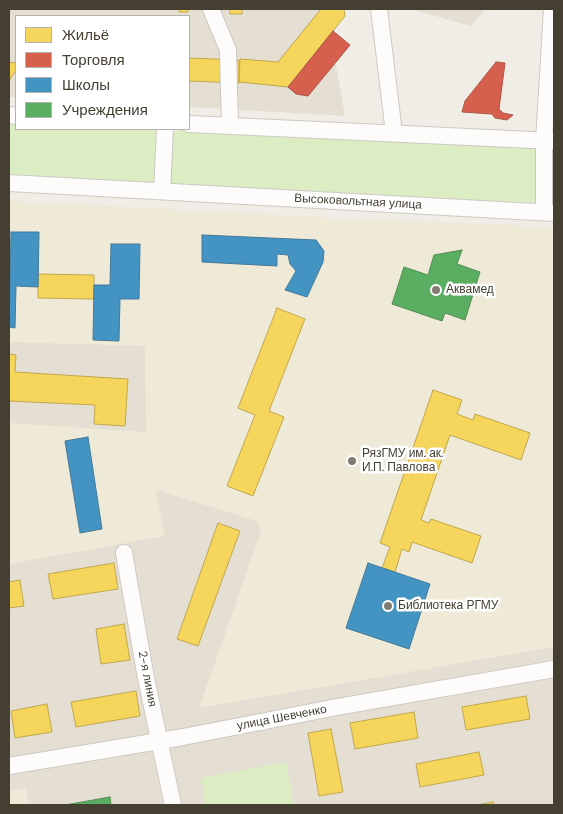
<!DOCTYPE html>
<html>
<head>
<meta charset="utf-8">
<style>
  body { margin:0 }
  #map { position:relative; width:563px; height:814px; overflow:hidden; background:#f0ede6; font-family:"DM Sans",sans-serif }
  canvas { display:block }
  .frame { position:absolute; inset:0; border:10px solid #453f32; pointer-events:none }
  .legend { position:absolute; left:15px; top:15px; width:175px; height:115px; box-sizing:border-box; background:#fff; border:1px solid #b5b2ad; margin:0; padding:6px 9px; list-style:none; font-size:15px; color:#453f32 }
  .legend li { display:flex; align-items:center; gap:10px; height:25px }
  .legend b { width:25px; border:1px solid #b5b2ad }
</style>
</head>
<body>
<div id="map">
<canvas width="563" height="814"></canvas>
<div class="frame"></div>
<ul class="legend">
<li><b style="height:14px;background:#f6d55c"></b>Жильё</li>
<li><b style="height:14px;background:#d6604d"></b>Торговля</li>
<li><b style="height:14px;background:#4393c3"></b>Школы</li>
<li><b style="height:14px;background:#5aae61"></b>Учреждения</li>
</ul>
</div>
<script>
const ctx = document.querySelector('canvas').getContext('2d');
ctx.lineJoin = 'round';
function paint(path, color) { ctx.fillStyle = color; ctx.fill(path, 'evenodd'); }
const toPath = rows => new Path2D(rows.map(r => 'M' + r).join(''));
function trace(path, color, width, dash) { ctx.strokeStyle = color; ctx.lineWidth = width; ctx.lineCap = dash ? 'butt' : 'round'; ctx.setLineDash(dash || []); ctx.stroke(path); }
function label(font, color, halo, rows, align = 'center') {
  ctx.font = font + ' "DM Sans",sans-serif'; ctx.lineWidth = 5; ctx.setLineDash([]); ctx.textBaseline = 'middle'; ctx.strokeStyle = halo; ctx.fillStyle = color; for (const [text, x, y, turn = 0] of rows) {
    ctx.save(); ctx.translate(x, y); ctx.rotate((+turn || 0) * Math.PI / 180); ctx.textAlign = isNaN(turn) ? turn : align; if (halo) ctx.strokeText(text, 0, 0); ctx.fillText(text, 0, 0); ctx.restore();
  }
}
paint(toPath([
  [9,9,326,9,345,116,189,107,189,16,16,16,16,97,9,97],
  [410,9,486,9,471,26],
  [9,201,349,219,554,227,554,805,9,805]
]), '#e5dfd3');
paint(toPath([
  [9,201,349,219,554,227,554,647,199,708,261,531,257,521,156,490,165,536,9,564,9,423,146,432,145,346,9,342],
  [26,788,29,805,9,805,9,791]
]), '#efe9d7');
paint(toPath([
  [9,122,16,122,16,129,151,129,158,131,157,183,9,179],
  [182,129,525,146,533,148,538,155,538,193,535,201,530,204,167,186,169,141,174,132],
  [554,150,554,204,551,197,551,156],
  [286,762,294,805,206,805,201,778]
]), '#dcecc3');
const homes = toPath([
  [179,9,188,9,188,12,179,12,179,9],
  [230,9,242,9,242,14,230,14,230,9],
  [321,9,344,9,345,16,288,87,239,82,240,59,278,62,321,9],
  [189,58,239,60,239,83,189,81,189,58],
  [9,62,16,63,16,70,9,81,9,62],
  [38,274,94,275,94,299,38,298,38,274],
  [277,308,305,319,269,411,284,417,253,496,227,486,255,415,238,408,277,308],
  [9,354,16,355,15,372,128,379,125,426,94,424,95,405,9,401,9,354],
  [433,390,462,400,457,414,473,420,475,414,530,433,521,460,450,435,421,520,429,523,431,519,481,536,472,563,412,542,409,552,402,549,395,572,382,568,390,547,380,543,433,390],
  [218,523,240,531,198,646,177,639,218,523],
  [114,563,118,589,53,599,48,574,114,563],
  [20,580,24,606,9,608,9,582,20,580],
  [124,624,130,660,101,664,96,629,124,624],
  [136,691,140,716,76,727,71,702,136,691],
  [526,696,530,719,466,730,462,707,526,696],
  [47,704,52,732,15,738,11,711,47,704],
  [414,712,418,738,355,749,350,723,414,712],
  [331,729,343,792,319,796,308,733,331,729],
  [479,752,484,775,420,787,416,764,479,752],
  [493,802,494,805,477,805,493,802]
]);
paint(homes, '#f6d55c');
trace(homes, '#c1a84f', 1);
const shops = toPath([
  [333,31,350,45,308,96,296,94,288,87,333,31],
  [496,62,505,63,499,109,503,113,513,115,507,120,495,118,492,114,462,112,465,101,496,62]
]);
paint(shops, '#d6604d');
trace(shops, '#aa5645', 1);
const schools = toPath([
  [11,232,39,232,38,287,16,286,15,328,9,327,11,232],
  [202,235,316,240,324,251,323,262,307,297,285,290,296,271,290,264,288,255,277,254,277,266,202,262,202,235],
  [111,244,140,244,139,299,120,299,119,341,93,340,94,285,110,285,111,244],
  [88,437,102,529,80,533,65,441,88,437],
  [368,563,430,584,409,649,346,628,368,563]
]);
paint(schools, '#4393c3');
trace(schools, '#447a98', 1);
const public = toPath([
  [462,250,457,264,480,272,465,320,445,313,442,321,392,304,404,267,428,275,434,255,462,250],
  [110,797,111,805,65,805,110,797]
]);
paint(public, '#5aae61');
trace(public, '#548d53', 1);
const minor = toPath([
  [211,9,228,50,230,126],
  [379,9,394,133],
  [9,115,16,116],
  [189,124,554,141],
  [9,183,554,213],
  [162,191,165,129],
  [544,212,544,140,552,9],
  [124,553,146,678,173,805],
  [9,766,183,737,337,707,554,669]
]);
trace(minor, '#ccc9c2', 18);
trace(minor, '#fdfcfb', 16);
for (const [x, y, r, color] of [
  [436,290,5,"#817c71"],
  [352,461,5,"#817c71"],
  [388,606,5,"#817c71"]
]) { const dot = new Path2D(); dot.arc(x, y, r, 0, 2 * Math.PI); ctx.fillStyle = color; ctx.fill(dot); trace(dot, '#fff', 2); }
label('12px', '#453f32', '#fff', [
  ["Высоковольтная улица",358,202,3],
  ["2-я линия",147,679,79],
  ["улица Шевченко",282,718,-11]
]);
label('12px', '#453f32', '#fff', [
  ["Аквамед",446,290],
  ["РязГМУ им. ак.",362,454],
  ["И.П. Павлова",362,468],
  ["Библиотека РГМУ",398,606]
], 'left');
</script>
</body>
</html>
